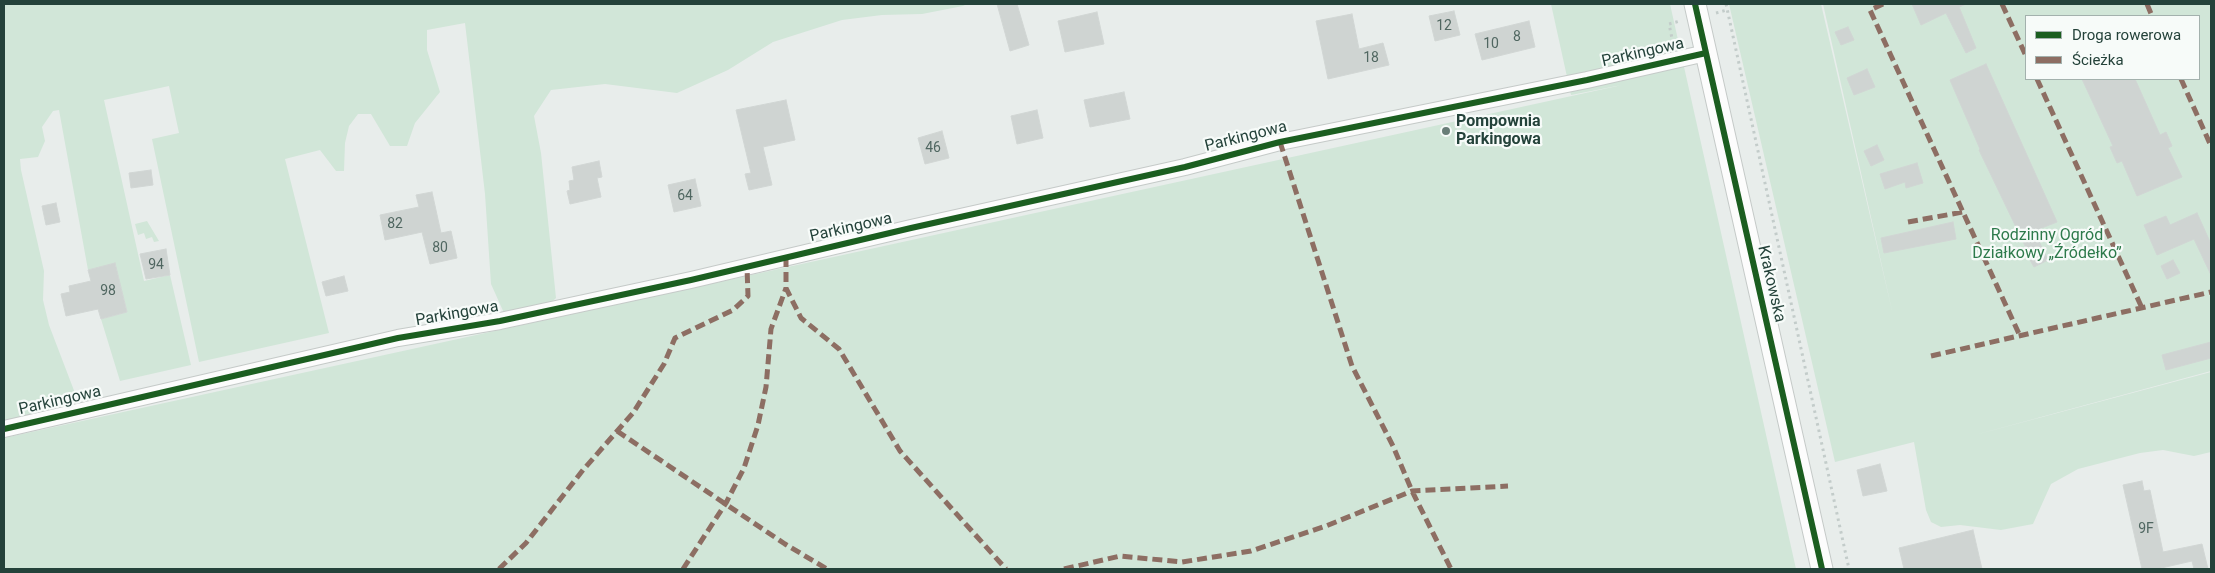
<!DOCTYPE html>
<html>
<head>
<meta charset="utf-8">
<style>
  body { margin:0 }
  #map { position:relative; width:2215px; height:573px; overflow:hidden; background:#e8edeb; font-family:Roboto,sans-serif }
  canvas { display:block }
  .frame { position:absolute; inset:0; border:5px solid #24423a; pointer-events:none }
  .legend { position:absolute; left:2025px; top:15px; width:175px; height:65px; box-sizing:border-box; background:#f7fbf9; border:1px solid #a3b1ad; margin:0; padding:6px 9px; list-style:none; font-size:15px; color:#24423a }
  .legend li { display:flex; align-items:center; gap:10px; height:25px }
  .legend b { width:25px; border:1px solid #a3b1ad }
</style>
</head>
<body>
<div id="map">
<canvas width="2215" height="573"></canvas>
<div class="frame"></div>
<ul class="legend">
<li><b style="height:6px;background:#1b5e20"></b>Droga rowerowa</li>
<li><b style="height:6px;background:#8d6e63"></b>Ścieżka</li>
</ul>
</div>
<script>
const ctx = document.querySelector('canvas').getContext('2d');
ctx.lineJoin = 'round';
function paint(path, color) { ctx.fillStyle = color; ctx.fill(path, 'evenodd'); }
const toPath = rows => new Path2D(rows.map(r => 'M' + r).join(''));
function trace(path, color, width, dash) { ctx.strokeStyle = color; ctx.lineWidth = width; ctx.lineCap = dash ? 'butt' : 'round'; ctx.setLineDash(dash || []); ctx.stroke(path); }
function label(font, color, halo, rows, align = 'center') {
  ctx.font = font + ' Roboto,sans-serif'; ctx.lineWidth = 4.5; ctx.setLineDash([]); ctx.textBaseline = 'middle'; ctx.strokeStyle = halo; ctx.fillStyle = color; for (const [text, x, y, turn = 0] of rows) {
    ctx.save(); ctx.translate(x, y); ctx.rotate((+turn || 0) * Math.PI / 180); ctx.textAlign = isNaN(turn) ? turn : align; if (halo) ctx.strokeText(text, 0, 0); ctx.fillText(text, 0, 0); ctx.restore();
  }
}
paint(toPath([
  [4,4,967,4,963,6,922,14,882,15,842,20,773,42,728,70,677,93,605,84,551,90,534,116,541,153,556,298,535,318,504,313,491,284,485,194,465,23,427,30,427,50,440,92,415,123,407,146,390,146,371,114,358,114,349,126,345,143,344,171,336,171,320,150,285,159,329,333,199,362,152,139,179,133,169,86,104,100,144,281,170,275,191,365,120,381,101,319,127,312,115,264,88,270,59,110,53,111,42,127,45,141,38,157,20,159,21,170,44,271,43,300,49,325,78,401,59,405,63,424,4,437],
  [1551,4,1670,4,1796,569,4,569,4,438,1622,85,1571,95],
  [1729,4,1821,4,1893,315,1823,4,2211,4,2211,371,1971,436,2211,372,2211,452,2194,456,2163,450,2140,453,2078,469,2051,484,2033,524,2001,530,1960,525,1941,527,1931,522,1926,510,1914,442,1835,462],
  [2026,16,2199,16,2199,79,2026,79],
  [147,221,159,241,154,242,152,237,146,239,144,233,138,235,135,224]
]), '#d1e6d8');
const building = toPath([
  [997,4,1017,4,1029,45,1010,51,997,4],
  [1912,4,1966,4,1959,7,1976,48,1966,53,1946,13,1921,25,1912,4],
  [1454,11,1460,35,1435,41,1429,16,1454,11],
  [1097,12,1104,44,1065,52,1058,21,1097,12],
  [1352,14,1359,49,1383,43,1389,65,1328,79,1316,21,1352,14],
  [1529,21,1535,47,1482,60,1475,34,1529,21],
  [1848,27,1854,40,1841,45,1835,32,1848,27],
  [1986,64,2057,222,2034,231,2048,260,2034,267,2026,253,2028,252,1979,150,1980,149,1950,80,1986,64],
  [1867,69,1875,87,1854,95,1847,78,1867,69],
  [2082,79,2135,79,2160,135,2166,132,2172,146,2168,148,2182,177,2137,196,2122,161,2117,163,2110,147,2113,146,2082,79],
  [1124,92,1130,119,1090,127,1084,100,1124,92],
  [786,100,795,140,763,147,772,185,749,190,745,174,751,173,736,110,786,100],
  [1037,110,1043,138,1017,144,1011,116,1037,110],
  [942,131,949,158,925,164,918,138,942,131],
  [1877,145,1884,160,1871,166,1864,151,1877,145],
  [599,161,602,177,597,178,601,197,570,204,567,191,570,190,569,181,574,180,572,167,599,161],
  [1917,163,1923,183,1906,188,1905,182,1885,189,1880,174,1917,163],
  [151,170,153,185,131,188,129,173,151,170],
  [695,179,701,206,674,212,668,185,695,179],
  [432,192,441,233,451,231,457,258,430,264,422,232,385,240,380,215,419,207,416,195,432,192],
  [56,203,60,222,46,225,42,206,56,203],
  [2197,213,2211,244,2211,275,2194,239,2157,255,2144,225,2166,216,2170,225,2197,213],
  [1953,222,1956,239,1884,253,1881,238,1953,222],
  [166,249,170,275,146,279,140,254,166,249],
  [2173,260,2180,273,2167,279,2161,266,2173,260],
  [115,263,127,312,101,319,98,309,66,316,61,294,70,292,69,286,91,281,88,270,115,263],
  [344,276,348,291,326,296,322,282,344,276],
  [2211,342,2211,358,2166,370,2162,355,2211,342],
  [1880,464,1887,491,1863,496,1857,470,1880,464],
  [2142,481,2144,491,2150,490,2163,552,2202,544,2208,569,2194,569,2192,561,2157,569,2142,569,2123,485,2142,481],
  [1973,530,1982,569,1904,569,1899,548,1973,530]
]);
paint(building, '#cfd4d2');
trace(building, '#d1d6d4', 1);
const minor = toPath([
  [4,429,398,338,500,321,691,280,911,228,1185,167,1280,142,1587,80,1706,53]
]);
const tertiary = toPath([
  [1695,4,1822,569]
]);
trace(minor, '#c5cac8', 18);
trace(tertiary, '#c5cac8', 23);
trace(toPath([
  [1726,4,1849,569],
  [1716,13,1727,10],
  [1673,43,1669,24,1680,21]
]), '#c3ccca', 3, [2.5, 4]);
trace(minor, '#fcfcfc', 16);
trace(tertiary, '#fcfcfc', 21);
trace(toPath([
  [1883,4,1870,10,2020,336],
  [2002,4,2026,56],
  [2147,4,2152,16],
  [2037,79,2142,308],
  [2181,79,2211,146],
  [1280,142,1352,366,1393,446,1412,491,1451,569],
  [1908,222,1963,212],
  [786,257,786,288,801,318,839,349,900,451,1006,569],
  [1931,356,2211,292],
  [617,431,785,544,827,569],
  [499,569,526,543,583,470,633,413,664,364,675,338,733,310,748,296,747,267],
  [683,569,726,503,744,468,758,425,766,387,771,329,786,288],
  [1064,569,1120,556,1182,562,1251,551,1326,526,1412,491,1508,486]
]), '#8d6e63', 5, [10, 5]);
trace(toPath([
  [1695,4,1822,569],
  [4,429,398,338,500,321,691,280,911,228,1185,167,1280,142,1587,80,1706,53]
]), '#1b5e20', 6);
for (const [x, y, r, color] of [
  [1446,131,5,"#697e78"]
]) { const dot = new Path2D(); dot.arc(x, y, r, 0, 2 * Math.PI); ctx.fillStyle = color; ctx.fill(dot); trace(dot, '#f7fbf9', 2); }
label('14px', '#506761', null, [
  ["12",1444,26],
  ["8",1517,37],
  ["10",1491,44],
  ["18",1371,58],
  ["46",933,148],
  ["64",685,196],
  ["82",395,224],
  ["80",440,248],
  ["94",156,265],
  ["98",108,291],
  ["9F",2146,529]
]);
label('16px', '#24423a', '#f7fbf9', [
  ["Parkingowa",1643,53,-13],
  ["Parkingowa",1246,137,-14],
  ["Parkingowa",851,228,-13],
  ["Krakowska",1771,284,77],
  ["Parkingowa",457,314,-10],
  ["Parkingowa",60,401,-13]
]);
label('bold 16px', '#24423a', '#f7fbf9', [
  ["Pompownia",1456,122],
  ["Parkingowa",1456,140]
], 'left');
label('16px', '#2d7a4b', '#f7fbf9', [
  ["Rodzinny Ogród",2047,236],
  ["Działkowy „Źródełko”",2047,254]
]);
</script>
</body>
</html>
